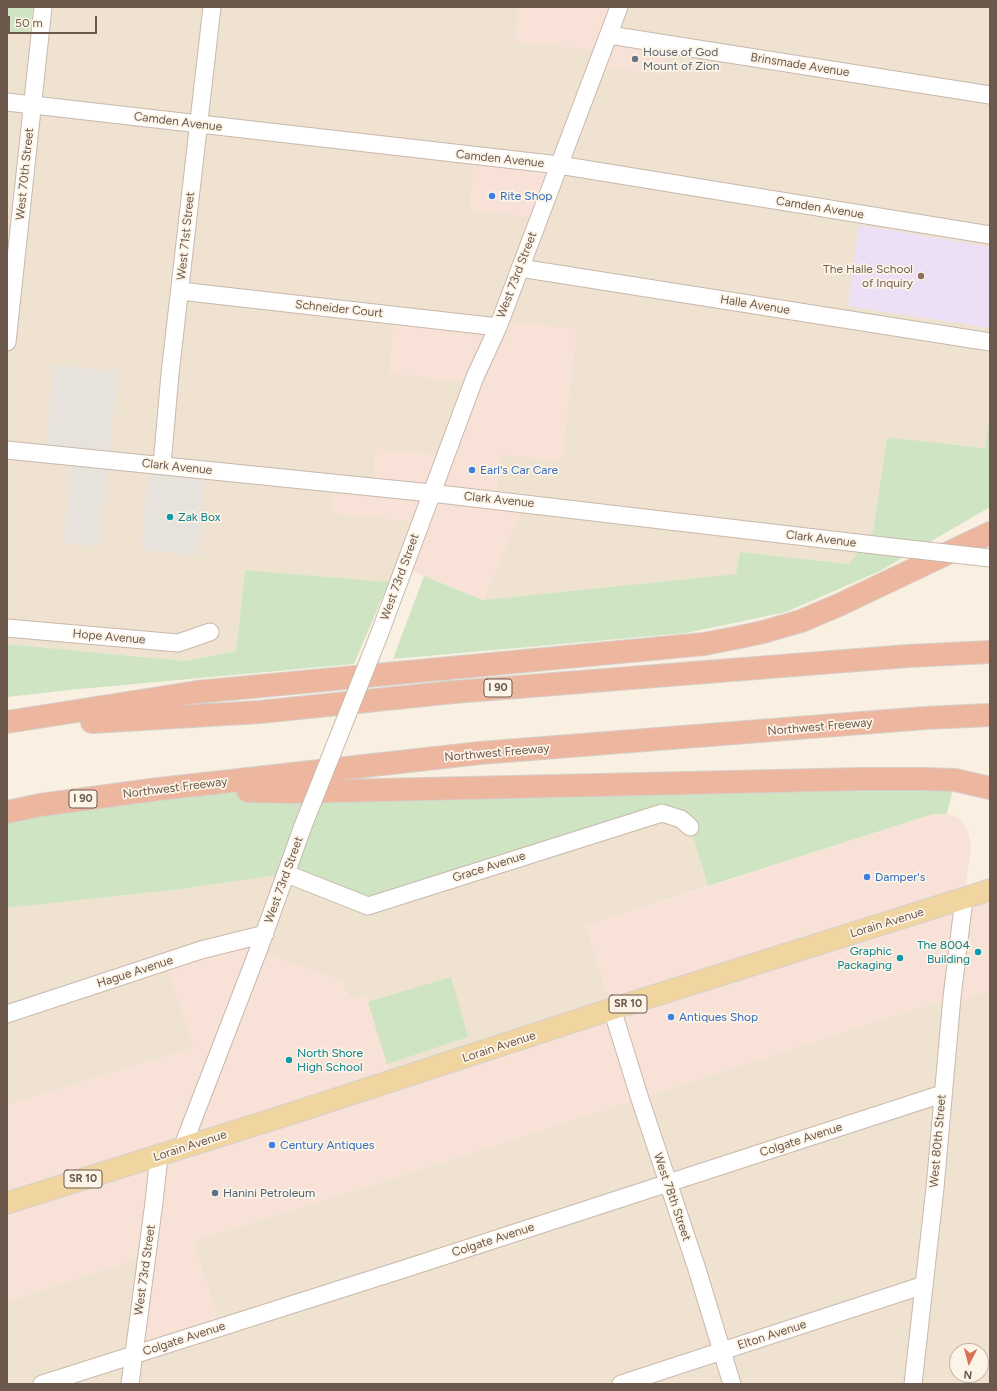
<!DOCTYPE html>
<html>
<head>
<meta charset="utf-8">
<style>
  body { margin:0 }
  #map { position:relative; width:997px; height:1391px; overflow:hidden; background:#f9f0e2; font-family:Figtree,sans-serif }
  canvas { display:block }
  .frame { position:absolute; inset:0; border:8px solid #6d584c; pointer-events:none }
  .north { position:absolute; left:949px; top:1343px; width:40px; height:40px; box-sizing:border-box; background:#fcf5e7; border:1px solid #c3b6a9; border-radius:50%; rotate:186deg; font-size:11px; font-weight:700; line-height:16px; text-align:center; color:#6d584c }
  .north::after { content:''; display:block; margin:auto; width:14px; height:18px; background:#d57555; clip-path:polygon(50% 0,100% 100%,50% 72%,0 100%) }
  .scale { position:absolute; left:8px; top:16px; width:89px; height:18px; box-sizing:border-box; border:2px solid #6d584c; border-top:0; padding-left:5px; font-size:12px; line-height:14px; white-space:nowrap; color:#6d584c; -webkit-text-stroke:3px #fcf5e7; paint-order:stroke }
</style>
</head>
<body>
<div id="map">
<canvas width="997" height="1391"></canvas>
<div class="frame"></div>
<div class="north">N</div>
<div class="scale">50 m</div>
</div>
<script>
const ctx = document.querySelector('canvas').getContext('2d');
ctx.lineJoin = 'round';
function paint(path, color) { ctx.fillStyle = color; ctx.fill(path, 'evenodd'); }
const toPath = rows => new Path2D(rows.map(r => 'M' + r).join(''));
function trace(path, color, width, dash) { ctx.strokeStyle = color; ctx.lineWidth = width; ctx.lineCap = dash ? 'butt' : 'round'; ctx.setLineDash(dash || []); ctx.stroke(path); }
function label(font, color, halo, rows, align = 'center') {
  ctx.font = font + ' Figtree,sans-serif'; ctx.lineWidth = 3.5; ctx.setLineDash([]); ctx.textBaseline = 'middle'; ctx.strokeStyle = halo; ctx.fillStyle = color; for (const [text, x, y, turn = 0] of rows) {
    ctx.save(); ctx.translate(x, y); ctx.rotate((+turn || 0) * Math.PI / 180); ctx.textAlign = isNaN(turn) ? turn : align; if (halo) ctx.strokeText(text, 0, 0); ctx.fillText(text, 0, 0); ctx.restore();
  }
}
paint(toPath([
  [33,7,990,7,990,415,985,448,887,437,873,531,849,564,740,552,736,574,483,600,521,511,494,508,500,455,466,383,436,456,376,449,372,494,334,489,332,513,414,521,399,566,389,582,245,570,236,651,185,661,7,644,7,33,29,35],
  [71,463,100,546,64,543],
  [662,813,690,827,708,886,586,926,612,1009,394,1081,357,999,353,999,347,995,343,988,342,981,258,951,194,1048,7,1105,7,908,181,889,287,874],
  [990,990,990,1384,7,1384,7,1301,147,1256,220,1327,193,1241,378,1183,952,997,952,1003],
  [957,1351,981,1351,981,1375,957,1375]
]), '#efe2d1');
paint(toPath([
  [519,7,612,7,603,29,667,39,662,75,588,64,594,50,515,42],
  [474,159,549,169,530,217,469,210],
  [394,308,577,329,562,461,500,455,494,508,522,511,483,600,399,566,414,521,332,513,334,489,372,493,376,449,436,456,466,383,389,373],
  [933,814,947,814,956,817,963,823,968,831,970,839,971,849,964,898,990,890,990,990,952,1003,952,997,378,1183,193,1241,220,1327,134,1355,147,1256,7,1301,7,1105,194,1048,165,962,265,934,259,951,342,981,344,992,350,997,357,999,368,996,393,1081,612,1009,586,926]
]), '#f8e2d7');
paint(toPath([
  [53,365,118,371,100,546,64,543,71,463,45,460],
  [148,473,205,478,199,555,141,550]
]), '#e8e2dc');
paint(toPath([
  [859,225,990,247,990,328,848,306]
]), '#eddff5');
paint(toPath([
  [7,7,33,7,29,35,7,33],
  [990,415,990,507,880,571,786,612,686,633,393,659,424,576,483,600,736,574,740,552,849,564,873,531,887,437,985,448],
  [245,570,389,582,354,664,69,690,7,697,7,644,185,661,236,651],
  [955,780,947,814,933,814,708,886,690,827,662,813,368,906,287,874,181,889,7,908,7,812,159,789],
  [451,977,468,1037,387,1064,368,1002]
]), '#cfe4c3');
const minor = toPath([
  [609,35,990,95],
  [7,102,559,165,990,235],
  [520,268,990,342],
  [180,291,498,327],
  [7,342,43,7],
  [7,450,431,493,883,546],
  [162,465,170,374,212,7],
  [7,628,178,643,210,632],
  [379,635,475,377,498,327,619,7],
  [287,874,368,906,662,813,681,819,690,827],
  [612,1009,640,1099,696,1266,732,1384],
  [7,1014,201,950,265,934],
  [182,1148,258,951,303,826],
  [42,1384,407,1268,942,1094],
  [130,1384,154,1202,159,1156],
  [621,1384,924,1285],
  [913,1384,935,1188,952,997,964,899]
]);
const major = toPath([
  [7,1203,293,1113,612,1009,990,890]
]);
const highway = toPath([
  [7,722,197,692,704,644,735,638,763,632,801,621,839,605,990,533],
  [92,722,260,712,454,692,908,656,990,652],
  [248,791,293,792,861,779,924,779,955,780,990,788],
  [7,812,40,805,159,789,480,753,925,718,990,715]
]);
trace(minor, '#c8b8ab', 19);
trace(major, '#d6d0cd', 23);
trace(highway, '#d6d0cd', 24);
trace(minor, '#fff', 17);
trace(major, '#f0d5a1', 21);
trace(highway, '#ecb69f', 22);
const minorBridge = toPath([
  [883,546,990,558],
  [303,826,379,635]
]);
trace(minorBridge, '#c8b8ab', 19, []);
trace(minorBridge, '#fff', 17);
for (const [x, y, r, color] of [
  [635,59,4,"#6b7280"],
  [492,196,4,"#3f7fe0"],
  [921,276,4,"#8d6e63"],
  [472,470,4,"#3f7fe0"],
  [170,517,4,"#0f9aa8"],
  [867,877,4,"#3f7fe0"],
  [978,952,4,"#0f9aa8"],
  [900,958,4,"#0f9aa8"],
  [671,1017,4,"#3f7fe0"],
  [289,1060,4,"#0f9aa8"],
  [272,1145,4,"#3f7fe0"],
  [215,1193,4,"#5c6f8a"]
]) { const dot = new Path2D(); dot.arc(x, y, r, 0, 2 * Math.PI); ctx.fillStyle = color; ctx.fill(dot); trace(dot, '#fcf5e7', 1.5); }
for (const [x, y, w] of [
  [498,688,28],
  [83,799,28],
  [628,1004,38],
  [83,1179,38]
]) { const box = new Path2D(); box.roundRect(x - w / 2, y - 9, w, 18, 3); ctx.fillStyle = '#fcf5e7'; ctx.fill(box); trace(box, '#6d584c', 1); }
label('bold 11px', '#6d584c', null, [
  ["I 90",498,688],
  ["I 90",83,799],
  ["SR 10",628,1004],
  ["SR 10",83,1179]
]);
label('12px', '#5b616d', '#fcf5e7', [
  ["House of God",643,52],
  ["Mount of Zion",643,66]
], 'left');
label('12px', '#6d584c', '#fcf5e7', [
  ["Brinsmade Avenue",800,65,9],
  ["Camden Avenue",178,122,7],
  ["Camden Avenue",500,159,6],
  ["West 70th Street",25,174,-84],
  ["Camden Avenue",820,208,9],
  ["West 71st Street",186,236,-84],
  ["West 73rd Street",517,275,-69],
  ["Halle Avenue",755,305,9],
  ["Schneider Court",339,309,6],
  ["Clark Avenue",177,467,6],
  ["Clark Avenue",499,500,6],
  ["Clark Avenue",821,539,7],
  ["West 73rd Street",400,577,-70],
  ["Hope Avenue",109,637,5],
  ["Northwest Freeway",820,727,-5],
  ["Northwest Freeway",497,753,-5],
  ["Northwest Freeway",175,788,-7],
  ["Grace Avenue",489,867,-18],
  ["West 73rd Street",284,880,-70],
  ["Lorain Avenue",887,923,-17],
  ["Hague Avenue",135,972,-18],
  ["Lorain Avenue",499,1047,-18],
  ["Colgate Avenue",801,1140,-18],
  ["West 80th Street",938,1141,-85],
  ["Lorain Avenue",190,1146,-18],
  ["West 78th Street",672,1197,71],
  ["Colgate Avenue",493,1240,-18],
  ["West 73rd Street",145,1270,-82],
  ["Elton Avenue",772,1335,-18],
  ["Colgate Avenue",184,1339,-18]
]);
label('12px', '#366cbe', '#fcf5e7', [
  ["Rite Shop",500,196],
  ["Earl's Car Care",480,470],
  ["Damper's",875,877],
  ["Antiques Shop",679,1017],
  ["Century Antiques",280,1145]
], 'left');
label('12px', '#785e54', '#fcf5e7', [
  ["The Halle School",913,269],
  ["of Inquiry",913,283]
], 'right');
label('12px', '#0d838f', '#fcf5e7', [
  ["Zak Box",178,517],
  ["The 8004",970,945,"right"],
  ["Building",970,959,"right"],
  ["Graphic",892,951,"right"],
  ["Packaging",892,965,"right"],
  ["North Shore",297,1053],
  ["High School",297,1067]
], 'left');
label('12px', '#4e5e75', '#fcf5e7', [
  ["Hanini Petroleum",223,1193]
], 'left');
</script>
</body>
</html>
